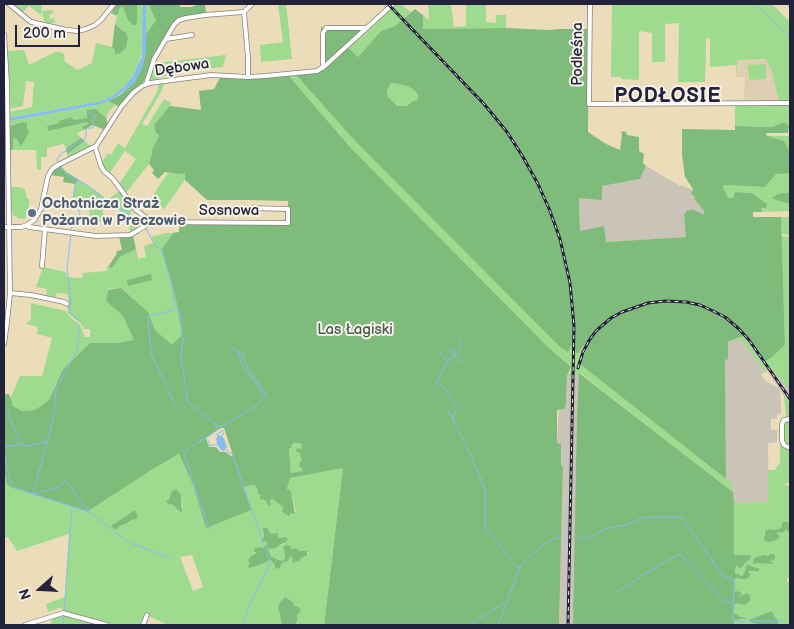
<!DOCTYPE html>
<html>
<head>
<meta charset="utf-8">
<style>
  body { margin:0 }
  #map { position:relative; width:794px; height:629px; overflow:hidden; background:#ecddba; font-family:"Balsamiq Sans",sans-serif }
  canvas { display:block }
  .frame { position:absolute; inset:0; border:5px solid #22223b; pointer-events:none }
  .north { position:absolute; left:15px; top:564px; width:50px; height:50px; -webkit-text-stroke:4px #f7f3e8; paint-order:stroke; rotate:251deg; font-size:14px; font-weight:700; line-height:20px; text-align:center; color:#22223b }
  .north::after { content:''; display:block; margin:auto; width:18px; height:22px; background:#22223b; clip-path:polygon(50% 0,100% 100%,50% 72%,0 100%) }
  .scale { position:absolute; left:15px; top:25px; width:65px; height:22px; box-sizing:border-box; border:2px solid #22223b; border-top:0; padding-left:6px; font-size:15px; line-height:18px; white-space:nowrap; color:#22223b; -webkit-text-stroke:4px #f7f3e8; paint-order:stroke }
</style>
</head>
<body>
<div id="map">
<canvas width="794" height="629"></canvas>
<div class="frame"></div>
<div class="north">N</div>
<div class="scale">200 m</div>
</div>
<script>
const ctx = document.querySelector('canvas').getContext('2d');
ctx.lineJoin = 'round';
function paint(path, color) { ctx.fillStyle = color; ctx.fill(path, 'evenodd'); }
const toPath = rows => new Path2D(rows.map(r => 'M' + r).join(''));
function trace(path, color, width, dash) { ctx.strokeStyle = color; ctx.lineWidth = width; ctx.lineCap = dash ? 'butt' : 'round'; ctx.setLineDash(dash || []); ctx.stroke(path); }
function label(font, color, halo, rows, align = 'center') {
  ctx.font = font + ' "Balsamiq Sans",sans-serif'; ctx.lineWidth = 4; ctx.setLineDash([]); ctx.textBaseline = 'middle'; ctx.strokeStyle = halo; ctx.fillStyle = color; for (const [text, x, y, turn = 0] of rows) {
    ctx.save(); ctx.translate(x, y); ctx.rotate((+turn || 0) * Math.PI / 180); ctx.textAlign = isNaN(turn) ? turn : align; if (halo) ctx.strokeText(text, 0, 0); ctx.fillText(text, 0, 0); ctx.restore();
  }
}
paint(toPath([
  [766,59,772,72,779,102,744,102,745,77,737,77,737,60]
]), '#deceb2');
paint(toPath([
  [646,166,680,186,681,185,693,190,691,194,695,197,694,199,705,212,686,237,606,242,580,231,579,198,602,186,640,179],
  [746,335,769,365,790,391,790,404,743,336],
  [737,339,744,344,765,372,761,375,766,381,777,387,780,390,781,413,777,415,777,419,771,419,771,430,777,430,777,442,768,443,769,502,734,503,732,483,726,479,725,360,728,342],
  [567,376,579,376,577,413,575,586,573,625,559,625,563,466,561,466,561,444,557,443,559,410,565,409,566,404]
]), '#cac3b8');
paint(toPath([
  [10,4,42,4,41,15,29,6,21,14],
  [137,4,143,4,143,50,137,68,133,76,124,87,112,96,102,101,9,118,9,112,32,107,34,82,26,81,23,106,9,109,7,51,24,50,29,65,55,52,60,52,64,54,65,62,78,70,92,63,96,43,112,47,115,50,115,53,121,53,126,48,128,38,122,29,115,24,117,17,115,15,118,14,119,9,122,7,123,8,128,20,133,25],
  [146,4,148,4,156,20,146,34],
  [278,4,286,4,292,59,261,62,260,45,283,42],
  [395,4,401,4,411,12,395,26,381,31,358,57,349,48,371,29,369,27],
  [428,4,451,4,454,27,466,26,466,4,486,4,486,22,496,23,496,15,506,15,506,28,422,29,423,15,429,20],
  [612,4,772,4,790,22,790,101,779,102,772,72,766,59,737,60,737,77,745,77,737,77,736,65,710,67,710,38,706,39,705,82,678,82,679,23,665,24,665,62,652,62,652,33,639,31,639,80,621,79,621,77,611,77],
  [53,10,53,13,49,15,50,19,54,18,55,23,45,23,42,11],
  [226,55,223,67,205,69,204,66,193,67,193,70,172,73,148,83,154,61,156,63],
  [766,64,766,79,749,80,748,65],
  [296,75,355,141,560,347,567,353,571,346,578,353,584,345,587,349,581,364,726,479,732,483,733,492,580,373,579,376,567,376,570,372,571,367,547,346,350,147,289,76],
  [164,82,163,88,159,96,142,124,147,126,164,99,171,103,170,106,154,125,155,131,159,136,152,150,152,153,149,164,126,193,119,184,136,159,125,151,109,174,104,170,101,163,108,153,111,155,118,143,125,148,157,92,159,83],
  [393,83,407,86,414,90,418,95,418,100,413,101,407,106,399,106,388,97,387,92,390,84],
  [108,101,116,105,109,111,106,118,96,109,87,112,87,117,86,118,73,120,72,117,59,123,47,126,48,131,88,122,88,124,83,126,83,130,77,134,81,138,72,144,66,149,64,144,47,148,47,157,41,157,41,170,37,169,36,150,13,150,13,139,16,138,23,122,10,126,9,121,94,105],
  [790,104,790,128,788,128,789,126,786,123,781,123,772,127,735,126,735,106],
  [766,136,790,136,790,149,788,149],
  [85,141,91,147,68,158,67,154],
  [185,172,185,180,164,209,151,198,168,173,178,174],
  [776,173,790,173,790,193,778,194,773,198,779,201,790,204,790,211,762,212,761,208,752,193,735,192,733,199,728,198,724,190,723,185,765,187],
  [78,179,99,193,107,200,121,190,133,208,130,214,144,223,140,227,130,233,128,215,111,206,103,200,103,222,90,222,88,200,73,197,75,184],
  [11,187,19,187,25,189,27,199,29,199,29,209,25,219,17,218,16,216,12,215,13,212,11,211],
  [781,217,789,217,789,235,781,234],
  [166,233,173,233,161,250,170,277,177,305,181,330,181,336,172,344,169,342,155,330,148,312,121,288,108,289,106,301,123,316,135,340,116,343,90,343,63,369,49,400,35,410,22,411,13,406,10,399,20,376,42,376,52,338,37,334,38,327,26,324,31,319,31,303,66,311,69,316,80,325,85,337,90,337,90,329,84,329,81,324,68,313,68,294,56,293,55,300,46,298,47,289,36,287,43,267,66,272,67,277,82,278,83,273,106,271,108,267,112,268,120,257,136,249,138,259,146,257,144,246,153,243,151,237],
  [781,236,789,237,790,279,790,391,765,361,771,358,785,345],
  [743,336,765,367,767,371,765,372,744,344,737,339],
  [776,383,790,404,790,418,786,417,784,396],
  [785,421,790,421,790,447,786,444,784,439,784,424],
  [296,443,301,443,302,450,297,452,301,454,304,472,291,474,289,448,292,444],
  [780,445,790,450,790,482,785,484,787,486,790,486,790,526,788,522,782,523,781,528,774,530,770,529,764,533,764,540,777,533,777,532,787,529,788,532,790,533,790,560,789,562,789,575,790,574,790,578,787,578,787,582,790,582,790,625,778,625,773,612,772,611,758,616,755,618,750,619,763,625,765,624,772,625,734,625,734,620,744,620,746,618,741,617,734,613,735,603,738,603,739,597,739,596,735,591,735,579,738,578,741,579,751,571,755,573,759,571,759,568,757,567,751,566,746,569,742,576,735,573,736,566,745,563,751,558,751,557,734,556,734,503,768,502,768,470,775,470,779,463,780,463],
  [179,454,193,485,206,528,243,487,253,485,256,486,262,499,270,501,271,499,275,501,283,507,282,512,290,516,291,513,296,512,291,491,287,489,290,478,343,468,324,625,295,625,297,623,296,615,301,611,300,608,295,606,293,602,285,597,281,601,279,613,282,625,168,625,146,615,141,625,50,625,53,616,63,612,62,607,48,612,46,604,65,597,69,534,17,551,8,537,4,538,4,475,6,482,148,472],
  [176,490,181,494,183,507,179,511,173,505,168,504,166,502,169,499,172,491],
  [268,529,270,534,273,535,276,533,278,535,277,538,286,537,284,544,267,547,270,557,283,561,285,558,283,546,287,545,291,549,296,548,299,551,307,551,308,554,306,557,301,558,296,561,292,561,292,557,290,556,286,562,282,563,280,568,278,569,275,567,275,565,274,563,270,559,265,563,250,565,252,555,260,547,263,548,267,545,267,541,261,539,264,537,263,531],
  [192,555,203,587,193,591,180,557]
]), '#9fdb8f');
paint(toPath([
  [117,4,137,4,137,20,136,25,133,25,128,20,123,8,122,7,119,9,118,14,115,15,111,13],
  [148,4,179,4,180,7,191,7,200,4,205,4,206,14,193,15,173,24,142,84,120,107,108,101,120,95,128,88,135,81,141,70,145,56,146,34,156,20],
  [415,9,423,15,423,29,506,28,549,30,559,29,589,29,588,132,606,144,620,150,622,134,621,131,626,132,627,135,639,137,639,151,644,154,643,163,646,166,640,179,602,186,602,200,579,198,580,231,604,226,606,242,686,237,684,214,688,210,690,211,692,209,702,214,704,214,704,211,694,199,695,197,691,194,693,189,685,177,682,155,682,129,735,130,735,126,772,127,781,123,786,123,789,126,788,133,766,133,767,136,784,141,788,149,790,149,790,173,776,174,765,187,723,185,724,190,728,198,733,198,735,192,752,193,767,204,766,208,761,208,762,212,753,212,753,217,781,217,785,345,771,358,765,361,746,335,728,342,728,359,725,360,726,479,580,364,587,349,584,345,578,353,576,353,575,349,571,346,568,353,560,347,355,141,296,75,311,74,321,70,369,27,371,28,349,48,358,57,381,31,395,26],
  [393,83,407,86,414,90,418,95,418,100,413,101,407,106,398,106,388,97,387,92,390,84],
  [115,24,126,33,128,38,126,48,121,53,115,54,115,50,112,47],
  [321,27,327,28,364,29,321,67],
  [221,76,257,79,289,76,350,147,547,346,571,367,567,376,566,404,565,409,557,410,557,443,561,444,561,466,563,466,559,625,324,625,343,468,290,478,287,489,291,491,295,514,291,513,290,516,287,515,282,512,283,507,272,499,270,501,271,506,268,505,265,500,260,499,260,497,261,495,259,495,256,486,253,485,243,487,251,510,206,528,193,485,179,454,148,472,88,511,10,487,6,482,4,467,4,394,9,394,13,406,22,411,35,410,49,400,63,369,90,343,116,343,134,340,123,316,106,301,108,290,121,288,148,312,155,330,169,342,172,344,181,336,181,330,177,305,170,277,161,250,173,233,179,232,179,223,288,224,288,201,248,200,207,200,185,180,185,173,178,174,165,172,158,179,152,173,154,170,149,164,152,153,152,150,159,136,155,131,154,125,170,106,201,110,199,91,214,89],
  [221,428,224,428,233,455,231,456,226,452,220,452,216,447,209,447,206,438],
  [296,443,301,443,302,449,298,448,296,450,297,452,301,454,300,456,302,460,300,462,299,467,302,468,303,471,291,473,289,449,291,448,292,444],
  [96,109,106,118,108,125,105,130,93,125,83,130,83,126,88,124,88,122,48,131,47,126,59,123,59,121,72,117,73,120,86,118,87,117,87,110],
  [23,122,27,123,27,128,29,132,27,136,21,146,16,138,13,139,13,150,10,150,10,126],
  [81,138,85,141,67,154,66,149,72,144],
  [60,165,66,172,78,179,75,184,63,182,64,177,50,175,52,171],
  [783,193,790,193,790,204,779,201,772,198,778,194],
  [133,236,136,249,120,257,112,268,108,267,116,255,117,251,122,250,119,237],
  [151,274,152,280,128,286,127,280],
  [579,373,733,492,734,503,734,555,750,555,751,558,745,563,742,567,738,568,738,566,736,566,735,573,742,576,746,569,747,565,749,565,751,566,759,568,759,571,757,572,751,571,749,571,750,576,746,579,741,579,738,578,735,579,735,591,740,592,742,594,739,596,739,597,748,593,750,597,750,600,745,605,735,603,734,613,741,617,747,618,746,619,734,620,734,625,573,625,577,413],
  [176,489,181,494,182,512,179,511,173,505,168,504,166,501,169,499,172,491],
  [135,510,138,516,136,519,131,520,127,523,118,527,117,529,114,529,111,526],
  [784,522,788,522,790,526,790,533,788,532,787,529,784,532,777,532,777,533,780,537,777,540,768,542,764,540,765,531,770,529,774,530,781,528,782,523],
  [263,528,267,528,271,534,278,533,278,538,286,537,288,539,286,542,279,545,276,548,271,549,267,547,271,557,273,557,276,559,283,561,285,558,283,546,287,545,290,546,291,549,296,548,299,551,307,551,307,556,301,558,298,562,296,561,293,563,292,557,290,556,288,561,282,563,280,568,278,569,275,568,275,565,270,559,265,563,249,568,248,567,250,563,248,560,252,555,256,553,254,551,254,549,260,547,263,548,267,545,267,541,262,542,261,539,264,537],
  [770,554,773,554,775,555,775,559,770,561,773,563,772,564,758,563,754,564,753,563,754,558,764,555,768,556],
  [285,597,293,602,295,606,300,608,301,611,297,615,297,622,295,625,282,625,278,607,281,601],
  [772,611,775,617,778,620,778,625,765,624,762,625,750,622,750,619,755,618,758,616]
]), '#7fbb7a');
paint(toPath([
  [143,4,146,4,146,46,145,56,141,70,135,81,128,88,114,98,101,104,4,122,4,119,102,101,112,96,124,87,133,76,142,56],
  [218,435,222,436,224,439,227,447,224,451,221,450,218,446,216,439]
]), '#84bdf5');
trace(toPath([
  [756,4,770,19,790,36],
  [786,4,790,9],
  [58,162,57,159,63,152,67,151,75,144,84,140,86,137,86,129,87,128,93,128,94,126,93,121,95,116,91,114,89,112],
  [60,165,65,173,90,187,111,204,139,220,143,224],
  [145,227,156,247,162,249,176,307,180,311,183,340,181,358,188,402,219,427],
  [71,231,71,228,78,222,79,218,80,212,73,201,75,185,78,180],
  [71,234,67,268,71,304,69,313,79,320,79,322],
  [230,346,240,354,243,354,246,366,268,397],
  [452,348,456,353],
  [439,350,447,362],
  [449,351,464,363],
  [176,407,151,354,148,316,178,309],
  [447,408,471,456,485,489,485,528,507,554],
  [9,410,9,416,18,438,25,446,27,446,46,442],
  [54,413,56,389,76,352,78,346,79,325],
  [54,415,33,494,89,512,130,543,171,558],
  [453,418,457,407,450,398,446,389,436,383,445,366,461,348,460,339],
  [216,435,222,431],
  [222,436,224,432,222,430],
  [208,440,210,446,218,444],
  [4,447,23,444],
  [191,447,217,430,217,426,223,426,257,405,263,398,262,393,260,389,242,365,238,352],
  [226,449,229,453,232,453,270,562],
  [183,451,189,448],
  [4,453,11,486,33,494,56,488,66,481,89,511],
  [184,454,209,529],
  [557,538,560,538],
  [577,538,579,538],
  [582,538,588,538,605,529,626,525,644,517,682,517,722,575,734,580,733,621,781,621],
  [532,554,546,543,555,538],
  [508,557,516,566,519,567,521,566,530,556],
  [617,592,654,568,680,554,725,602,732,603],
  [64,611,72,508],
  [63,623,64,614],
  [243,625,247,611,270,563],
  [469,625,504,603],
  [498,625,520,567]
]), '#84bdf5', 1);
const minor = toPath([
  [9,4,31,22,67,30,78,31,86,29,95,25,101,20,114,4],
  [590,4,589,104,790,103],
  [4,34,7,83,10,293,7,323,4,344],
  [166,39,192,35],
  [323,68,323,33,326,28,367,28],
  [248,77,248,58,244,12,252,4],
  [146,84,154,59,174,25,179,20,186,18,205,15,244,12],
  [95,147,101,166,104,171,113,179,136,210,152,222],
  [27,225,29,227,96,236,130,235,137,231,148,224,152,222,288,223,288,209,249,208],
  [4,227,21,227,27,225,34,220,41,209,48,176,52,169,58,165,96,146,121,107,133,93,142,86,150,83,211,75,248,77,265,76,317,71,326,65,393,4],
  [42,266,45,229],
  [10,293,31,295,64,302,67,304],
  [790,419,784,420,782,424,782,441,784,445,790,448],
  [25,625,63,613,107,625],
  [143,625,147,615]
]);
trace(minor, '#87807a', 5.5);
trace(minor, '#fff', 4);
const rail = toPath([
  [388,4,484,104,507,132,523,157,538,184,550,211,560,239,570,283,574,326,568,625],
  [578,368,583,352,590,339,597,330,611,318,622,312,648,303,666,301,686,302,700,305,713,311,725,317,739,329,749,340,790,399]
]);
trace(rail, '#22223b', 3);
trace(rail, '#f7f3e8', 1, [4]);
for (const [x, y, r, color] of [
  [32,213,5,"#5c6f8a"]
]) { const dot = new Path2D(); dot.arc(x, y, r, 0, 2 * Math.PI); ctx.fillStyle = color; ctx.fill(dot); trace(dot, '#f7f3e8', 2); }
label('15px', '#22223b', '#f7f3e8', [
  ["Podleśna",578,54,-90],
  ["Dębowa",182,68,-8],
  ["Sosnowa",229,211]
]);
label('bold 15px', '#4e5e75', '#f7f3e8', [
  ["Ochotnicza Straż",42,204],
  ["Pożarna w Preczowie",42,221]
], 'left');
label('15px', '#485a54', '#f7f3e8', [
  ["Las Łagiski",355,330]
]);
ctx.letterSpacing = '1px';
label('bold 20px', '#22223b', '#f7f3e8', [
  ["PODŁOSIE",668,97]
]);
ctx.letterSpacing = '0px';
</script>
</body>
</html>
